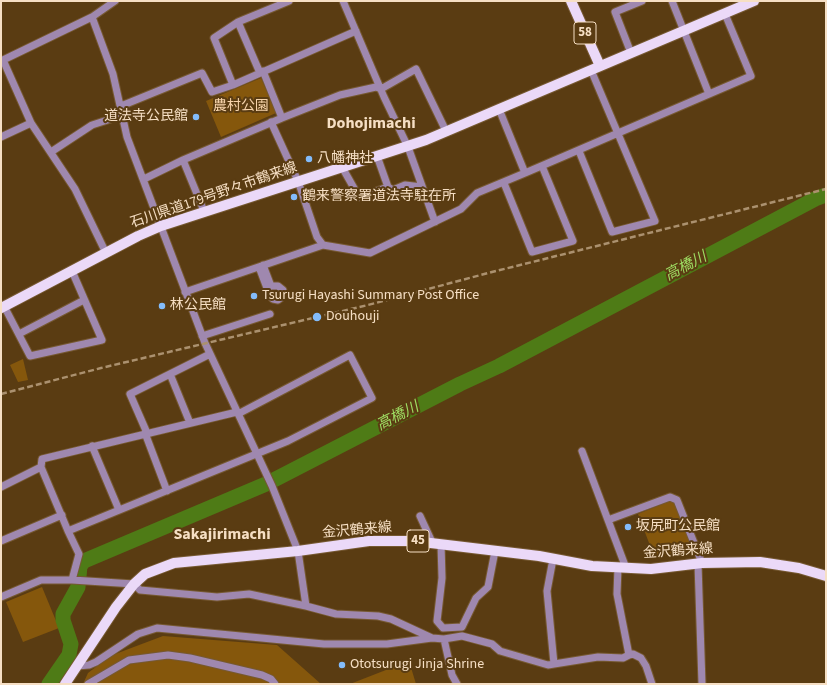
<!DOCTYPE html>
<html>
<head>
<meta charset="utf-8">
<style>
  body { margin:0 }
  #map { position:relative; width:827px; height:685px; overflow:hidden; background:#5a3c12; font-family:"Source Sans 3",sans-serif }
  canvas { display:block }
  .frame { position:absolute; inset:0; border:2px solid #f6dfc4; pointer-events:none }
</style>
</head>
<body>
<div id="map">
<canvas width="827" height="685"></canvas>
<div class="frame"></div>
</div>
<script>
const ctx = document.querySelector('canvas').getContext('2d');
ctx.lineJoin = 'round';
function paint(path, color) { ctx.fillStyle = color; ctx.fill(path, 'evenodd'); }
const toPath = rows => new Path2D(rows.map(r => 'M' + r).join(''));
function trace(path, color, width, dash) { ctx.strokeStyle = color; ctx.lineWidth = width; ctx.lineCap = dash ? 'butt' : 'round'; ctx.setLineDash(dash || []); ctx.stroke(path); }
function label(font, color, halo, rows, align = 'center') {
  ctx.font = font + ' "Source Sans 3","Noto Sans JP",sans-serif'; ctx.lineWidth = 4; ctx.setLineDash([]); ctx.textBaseline = 'middle'; ctx.strokeStyle = halo; ctx.fillStyle = color; for (const [text, x, y, turn = 0] of rows) {
    ctx.save(); ctx.translate(x, y); ctx.rotate((+turn || 0) * Math.PI / 180); ctx.textAlign = isNaN(turn) ? turn : align; if (halo) ctx.strokeText(text, 0, 0); ctx.fillText(text, 0, 0); ctx.restore();
  }
}
paint(toPath([
  [261,78,276,113,221,137,206,101],
  [23,359,28,380,18,382,10,365],
  [670,501,675,503,694,554,654,556,638,514],
  [42,587,59,628,23,642,6,602],
  [163,636,277,645,321,684,83,684,88,673,110,656],
  [409,661,416,684,350,684]
]), '#85570c');
trace(toPath([
  [49,684,69,655,71,644,63,620,63,614,78,587,80,566,84,561,266,484,460,384,499,366,815,199,826,195]
]), '#4e7b16', 15);
const minor = toPath([
  [289,1,238,22,214,38,233,85,356,31],
  [343,1,384,97,408,147,435,222],
  [672,1,709,94],
  [92,17,115,1],
  [238,22,260,73],
  [631,53,615,12,642,1],
  [3,60,31,123,75,189,106,253],
  [1,61,92,17,113,74,127,137,205,343,272,486,298,551,306,606],
  [263,71,282,118,340,95,376,87,381,89,416,69,446,131],
  [121,106,202,73,212,92,233,85],
  [271,122,298,181,317,237,323,245,370,253,461,209,477,193,525,173,499,109],
  [1,137,31,123],
  [579,151,612,232,655,221,591,70],
  [51,152,92,125,123,115],
  [377,156,388,187],
  [183,160,204,211],
  [342,167,359,197,388,187,393,190,405,185,422,187],
  [525,173,751,76,725,14],
  [144,179,183,160,282,118],
  [504,183,532,252,573,241,542,166],
  [259,267,270,296,273,299,278,300,282,297,283,290,278,286,271,286,263,265],
  [185,292,323,245],
  [4,306,30,356,102,340,72,271],
  [19,334,84,300],
  [202,336,270,314],
  [170,374,190,423],
  [237,412,42,459,41,467,68,531,288,441,372,398,350,355,238,414],
  [145,433,167,491],
  [147,433,130,394,210,354],
  [92,446,119,510],
  [582,451,626,568],
  [1,487,41,467],
  [420,516,432,542],
  [608,520,670,497,677,500,702,563],
  [68,531,79,554,72,580],
  [1,541,62,515],
  [441,544,442,578,437,621,443,628,462,627,476,598,488,587,495,551],
  [553,559,547,591,554,664,598,657,623,658,629,655],
  [698,564,702,684],
  [618,567,617,594,629,655,633,654,641,658,646,666,652,684],
  [1,597,41,580,72,580,134,584,140,590,217,597,249,594,306,606,336,614,378,616,391,619,432,638],
  [444,639,462,636,492,644,500,651,548,665,554,664],
  [77,666,89,665,96,662,138,634,157,628,324,644,387,644,432,638,444,639,452,675,457,684],
  [88,684,129,660,168,655,190,658,262,675,271,679,275,684]
]);
const major = toPath([
  [571,1,600,66],
  [1,308,138,236,161,226,426,140,754,1],
  [65,684,116,607,134,584,145,574,174,563,298,551,369,541,414,541,539,556,592,566,651,569,702,563,760,562,799,568,826,576]
]);
trace(minor, '#765932', 9);
trace(major, '#765932', 12);
trace(minor, '#9f88af', 7);
trace(major, '#ebd9f8', 10);
trace(toPath([
  [1,394,101,368,368,305,492,272,826,189]
]), '#ab916f', 2.5, [6, 3]);
for (const [x, y, r, color] of [
  [196,117,4,"#83bcfb"],
  [309,159,4,"#83bcfb"],
  [294,197,4,"#83bcfb"],
  [254,296,4,"#83bcfb"],
  [162,306,4,"#83bcfb"],
  [317,317,5,"#83bcfb"],
  [628,527,4,"#83bcfb"],
  [342,665,4,"#83bcfb"]
]) { const dot = new Path2D(); dot.arc(x, y, r, 0, 2 * Math.PI); ctx.fillStyle = color; ctx.fill(dot); trace(dot, '#5a3c12', 1.5); }
for (const [x, y, w] of [
  [585,33,22],
  [418,541,22]
]) { const box = new Path2D(); box.roundRect(x - w / 2, y - 11, w, 22, 3); ctx.fillStyle = '#5a3c12'; ctx.fill(box); trace(box, '#f6dfc4', 1); }
label('bold 13px', '#f6dfc4', null, [
  ["58",585,33],
  ["45",418,541]
]);
label('14px', '#f7d4ab', '#5a3c12', [
  ["農村公園",241,107]
]);
label('14px', '#f6dfc4', '#5a3c12', [
  ["道法寺公民館",188,117,"right"],
  ["八幡神社",317,159],
  ["鶴来警察署道法寺駐在所",302,197],
  ["Tsurugi Hayashi Summary Post Office",262,296],
  ["林公民館",170,306],
  ["Douhouji",326,317],
  ["坂尻町公民館",636,527],
  ["Ototsurugi Jinja Shrine",350,665]
], 'left');
label('14px', '#f6dfc4', '#5a3c12', [
  ["石川県道179号野々市鶴来線",214,196,-19],
  ["金沢鶴来線",357,531,-5],
  ["金沢鶴来線",678,552,-4]
]);
label('italic 15px', '#9edc62', '#5a3c12', [
  ["高橋川",686,267,-28],
  ["高橋川",398,417,-27]
]);
label('bold 16px', '#f6dfc4', '#5a3c12', [
  ["Dohojimachi",371,124],
  ["Sakajirimachi",222,535]
]);
</script>
</body>
</html>
